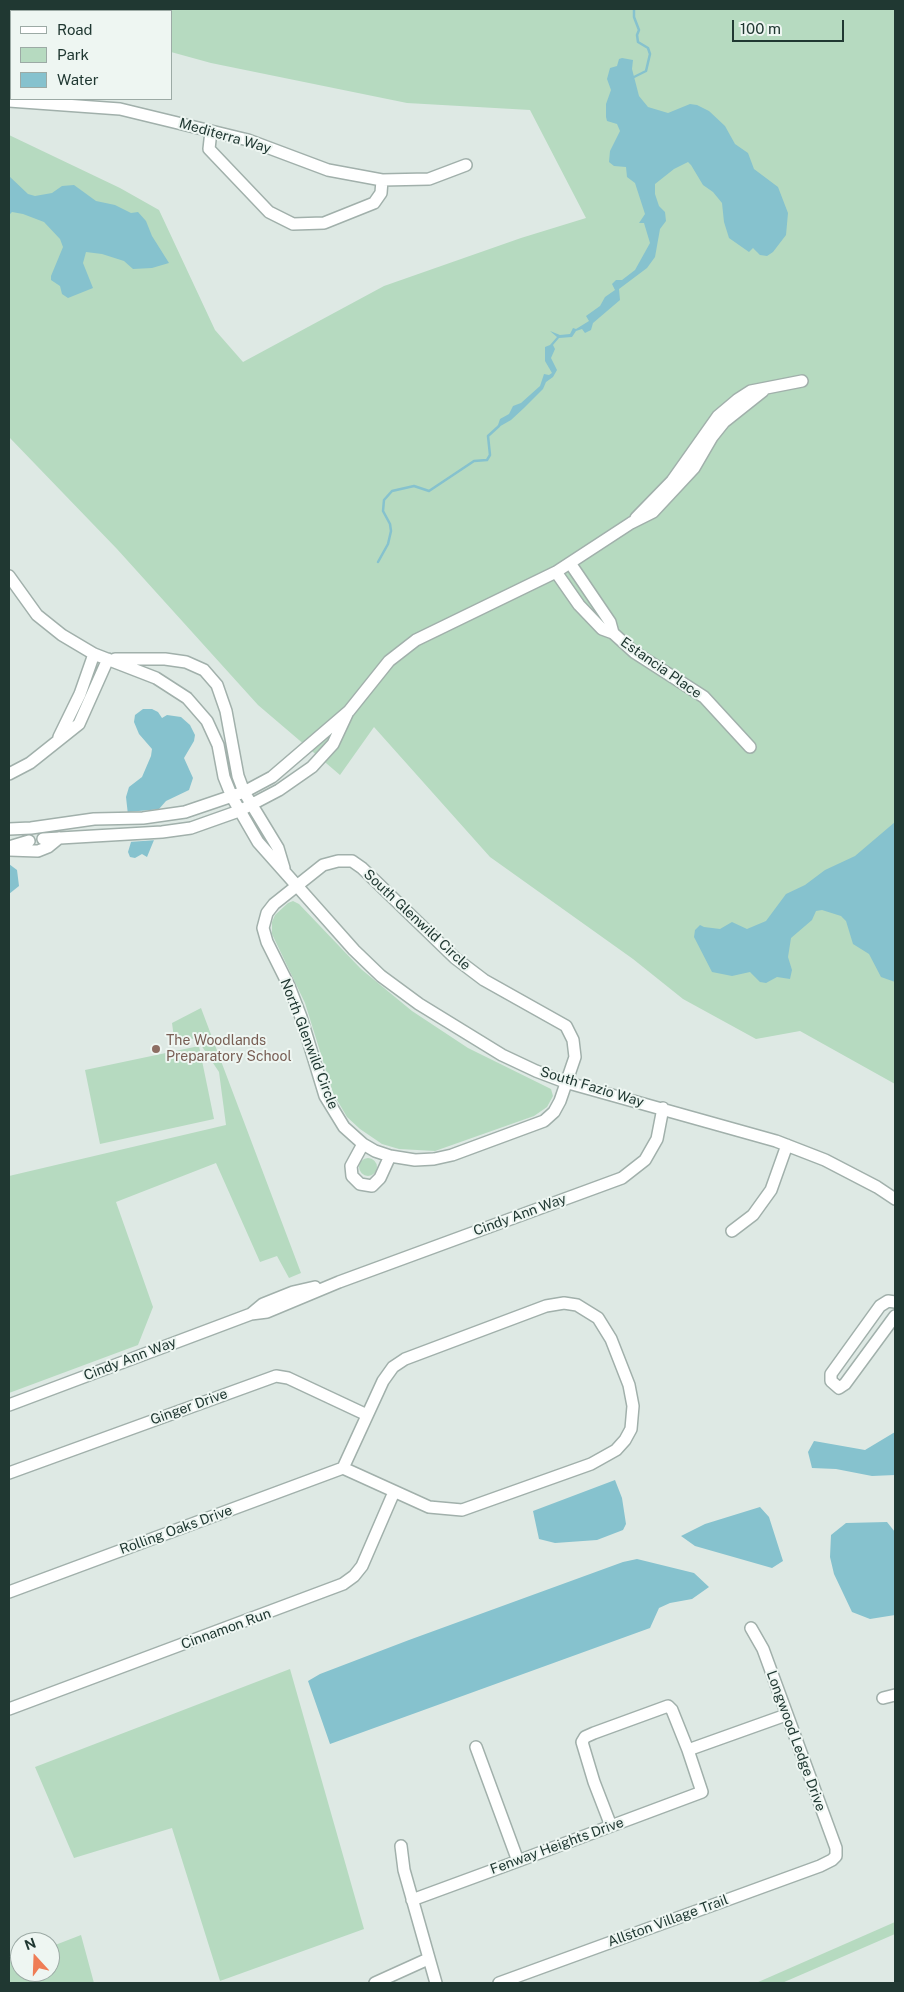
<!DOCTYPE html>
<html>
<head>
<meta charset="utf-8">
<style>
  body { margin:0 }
  #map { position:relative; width:904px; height:1992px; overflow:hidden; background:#dee9e4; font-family:"Public Sans",sans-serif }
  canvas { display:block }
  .frame { position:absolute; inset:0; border:10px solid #203832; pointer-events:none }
  .legend { position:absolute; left:10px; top:10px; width:162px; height:90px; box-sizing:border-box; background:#eef6f2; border:1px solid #9caaa5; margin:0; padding:6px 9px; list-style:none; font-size:15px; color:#203832 }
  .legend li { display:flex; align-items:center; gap:10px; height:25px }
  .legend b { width:25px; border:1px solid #9caaa5 }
  .north { position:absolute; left:10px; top:1932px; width:50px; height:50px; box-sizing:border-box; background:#eef6f2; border:1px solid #9caaa5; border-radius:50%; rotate:340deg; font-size:14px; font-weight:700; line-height:20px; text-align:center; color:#203832 }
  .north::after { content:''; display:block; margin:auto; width:18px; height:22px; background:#ef7d56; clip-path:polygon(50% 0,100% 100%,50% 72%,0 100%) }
  .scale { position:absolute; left:732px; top:20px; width:112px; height:22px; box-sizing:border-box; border:2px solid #203832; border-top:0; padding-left:6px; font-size:15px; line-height:18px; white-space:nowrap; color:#203832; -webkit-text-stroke:4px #eef6f2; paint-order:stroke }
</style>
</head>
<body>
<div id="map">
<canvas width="904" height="1992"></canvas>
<div class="frame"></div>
<ul class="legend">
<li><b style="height:6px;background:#fff"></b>Road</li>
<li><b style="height:14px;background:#b6dac0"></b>Park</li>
<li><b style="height:14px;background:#86c2ce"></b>Water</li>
</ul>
<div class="north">N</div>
<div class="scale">100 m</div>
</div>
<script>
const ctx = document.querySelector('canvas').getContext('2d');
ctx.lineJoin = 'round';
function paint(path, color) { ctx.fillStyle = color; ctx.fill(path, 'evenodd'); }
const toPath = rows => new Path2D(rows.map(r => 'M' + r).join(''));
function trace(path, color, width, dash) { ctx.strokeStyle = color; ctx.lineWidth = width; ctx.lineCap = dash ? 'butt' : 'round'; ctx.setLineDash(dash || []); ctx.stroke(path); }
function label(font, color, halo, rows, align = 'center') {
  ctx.font = font + ' "Public Sans",sans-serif'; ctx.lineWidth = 4; ctx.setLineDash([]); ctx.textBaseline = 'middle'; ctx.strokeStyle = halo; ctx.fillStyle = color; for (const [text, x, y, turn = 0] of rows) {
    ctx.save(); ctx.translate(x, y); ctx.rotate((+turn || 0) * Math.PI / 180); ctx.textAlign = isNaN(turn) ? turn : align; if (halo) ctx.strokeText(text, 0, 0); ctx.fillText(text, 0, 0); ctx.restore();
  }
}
paint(toPath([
  [13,9,895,9,895,1084,800,1031,756,1039,683,999,633,959,490,857,374,727,340,775,258,705,117,549,9,437,9,135,120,188,159,210,215,330,243,362,384,286,521,238,586,218,530,110,407,103,211,63,171,52,171,11,22,11],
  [293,901,299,904,361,969,412,1011,468,1048,551,1089,553,1096,547,1107,534,1116,435,1151,399,1149,382,1144,360,1129,347,1117,333,1093,305,1003,272,934,272,922,275,915,288,903],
  [201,1008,301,1273,289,1278,277,1256,260,1262,216,1163,116,1202,153,1307,138,1345,9,1393,9,1176,226,1125,219,1072,197,1039,174,1038,172,1023],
  [199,1046,214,1119,100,1144,85,1070],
  '359 1167a9 9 0 1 1 18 0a9 9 0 1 1-18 0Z',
  [290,1669,364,1929,220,1981,172,1828,74,1858,35,1767],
  [895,1922,895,1934,782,1983,756,1983],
  [81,1935,94,1983,9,1983,9,1962,20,1958,20,1972,50,1972,50,1947]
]), '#b6dac0');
paint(toPath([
  [622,58,633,60,632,69,639,96,648,107,668,113,690,104,697,105,709,111,725,126,735,144,748,153,754,169,778,187,788,213,786,235,773,252,767,256,760,255,753,248,749,252,729,238,724,222,722,203,713,192,703,185,691,165,688,162,674,169,655,184,655,194,659,206,665,212,666,221,660,229,655,257,647,268,619,289,620,300,593,323,591,330,585,333,582,329,576,331,572,337,559,338,553,345,555,349,551,358,557,370,553,377,546,382,543,389,524,408,511,420,497,428,500,419,509,414,513,406,521,403,540,386,544,374,549,375,552,373,545,361,545,347,550,345,557,337,550,331,560,335,570,334,573,328,576,329,589,321,586,316,600,306,605,297,615,290,612,284,616,280,622,280,635,270,650,243,644,223,639,223,645,214,635,183,627,177,626,167,614,166,609,162,610,151,620,131,617,124,607,121,606,117,606,104,611,90,607,79,610,68,617,66,619,59],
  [9,176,28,194,35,196,52,193,62,186,74,185,96,201,115,205,131,213,138,212,146,221,152,236,169,263,152,268,133,269,124,261,102,254,86,252,83,263,93,288,68,298,62,294,60,286,51,280,51,276,63,247,60,239,44,222,23,214,12,212,9,215],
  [143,709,152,709,158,712,162,718,167,715,181,717,190,725,195,735,194,741,184,758,193,778,189,790,166,801,159,809,154,840,147,857,142,854,135,858,130,857,128,852,131,842,126,797,129,787,142,777,151,756,152,749,139,734,134,722,135,715],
  [895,822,895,982,881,977,869,954,853,944,846,921,841,916,822,910,816,911,812,920,791,938,788,957,792,970,790,979,777,977,766,983,760,982,750,972,732,976,712,972,694,937,695,930,700,925,704,927,720,929,732,922,747,929,766,921,786,894,805,885,825,870,855,856],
  [9,864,17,870,19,886,9,894],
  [895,1432,895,1475,872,1476,836,1469,812,1468,808,1452,814,1441,865,1450],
  [615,1480,622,1498,626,1524,623,1530,597,1540,555,1543,539,1539,533,1511],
  [760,1507,769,1517,783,1561,772,1568,695,1546,681,1536,705,1524],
  [887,1522,895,1532,895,1615,870,1619,852,1612,834,1574,830,1557,831,1535,846,1523],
  [637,1559,694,1573,709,1587,692,1599,670,1603,659,1608,650,1628,330,1744,308,1681,320,1674,409,1640,623,1562]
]), '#86c2ce');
paint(toPath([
  [162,809,157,840,129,842,127,812]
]), '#dee9e4');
trace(toPath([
  [632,78,646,71,650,54,648,48,638,42,637,35,639,30,634,17,634,9],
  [378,562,388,544,391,531,390,524,383,511,384,500,392,491,414,486,429,491,474,461,487,460,490,455,488,436,499,426]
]), '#86c2ce', 2.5);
const minor = toPath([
  [9,101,120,109,248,140,328,170,382,180,429,179,466,165],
  [211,131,209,149,269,212,293,224,324,223,374,203,381,193,382,180],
  [636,518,672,481,718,416,737,400,751,391,802,381],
  [570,563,610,622,613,633],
  [556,572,579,605,602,629,613,633,634,652,704,697,750,747],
  [9,576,37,615,62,635,94,654,156,678,187,698,207,721,218,745,224,777,232,797,258,842,354,950,381,976,419,1004,502,1055,536,1071,565,1082,776,1141,825,1160,877,1187,895,1199],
  [115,659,165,659,186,662,204,670,217,685,226,711,238,776,244,792,278,848,284,868],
  [59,737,80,694,94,654],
  [9,774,30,763,79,724,108,659],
  [9,829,31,828,94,819,143,818,185,812,244,792,272,777,349,711,389,661,416,640,556,572,631,523,653,512,694,468,712,437,724,422,763,391],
  [43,839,162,832,191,828,239,811,279,790,312,767,333,744,347,714],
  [9,847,29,841],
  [9,850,38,851,48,847,59,838],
  [338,861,352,861,362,868,455,958,484,980,566,1026,573,1040,575,1057,560,1101,554,1112,544,1121,452,1155,434,1159,415,1160,390,1156,375,1151,363,1144,344,1127,325,1096,301,1017,289,986,267,942,263,928,267,913,274,904,323,865,338,861],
  [363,1144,351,1166,352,1176,360,1184,372,1186,380,1178,390,1156],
  [732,1231,753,1215,771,1190,787,1145],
  [895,1302,888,1301,880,1306,831,1374,831,1381,839,1388,845,1384,895,1316],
  [564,1303,577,1305,598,1318,611,1339,629,1385,633,1406,631,1429,625,1440,616,1450,591,1464,462,1510,429,1507,343,1468,383,1381,393,1367,405,1359,546,1306,564,1303],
  [251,1314,263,1304,293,1292,315,1287],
  [9,1405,251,1314,267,1312,339,1282,622,1178,645,1160,657,1139,663,1108],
  [9,1473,276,1376,288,1378,367,1415],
  [9,1592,343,1468],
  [883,1698,895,1695],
  [9,1709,343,1584,354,1576,362,1566,394,1492],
  [476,1747,518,1861],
  [688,1750,786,1715],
  [401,1846,404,1870,436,1983],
  [412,1900,518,1861,611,1826,702,1792,688,1750,672,1710,668,1706,594,1733,585,1737,582,1742,594,1782,611,1826],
  [375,1983,428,1959],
  [499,1983,820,1866,832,1860,836,1856,836,1848,763,1649,751,1628]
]);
trace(minor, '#a1b0ab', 14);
trace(minor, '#fff', 11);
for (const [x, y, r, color] of [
  [156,1049,5,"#8d6e63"]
]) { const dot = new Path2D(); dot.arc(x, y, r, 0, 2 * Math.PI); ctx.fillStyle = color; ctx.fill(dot); trace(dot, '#eef6f2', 2); }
label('14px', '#203832', '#eef6f2', [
  ["Mediterra Way",225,136,16],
  ["Estancia Place",661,668,35],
  ["South Glenwild Circle",417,920,43],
  ["North Glenwild Circle",309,1044,69],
  ["South Fazio Way",592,1087,17],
  ["Cindy Ann Way",520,1215,-20],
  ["Cindy Ann Way",130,1359,-21],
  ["Ginger Drive",189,1407,-20],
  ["Rolling Oaks Drive",176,1530,-20],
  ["Cinnamon Run",226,1629,-20],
  ["Longwood Ledge Drive",796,1741,70],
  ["Fenway Heights Drive",557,1846,-20],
  ["Allston Village Trail",668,1921,-20]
]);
label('14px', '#785e54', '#eef6f2', [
  ["The Woodlands",166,1041],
  ["Preparatory School",166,1057]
], 'left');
</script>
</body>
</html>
